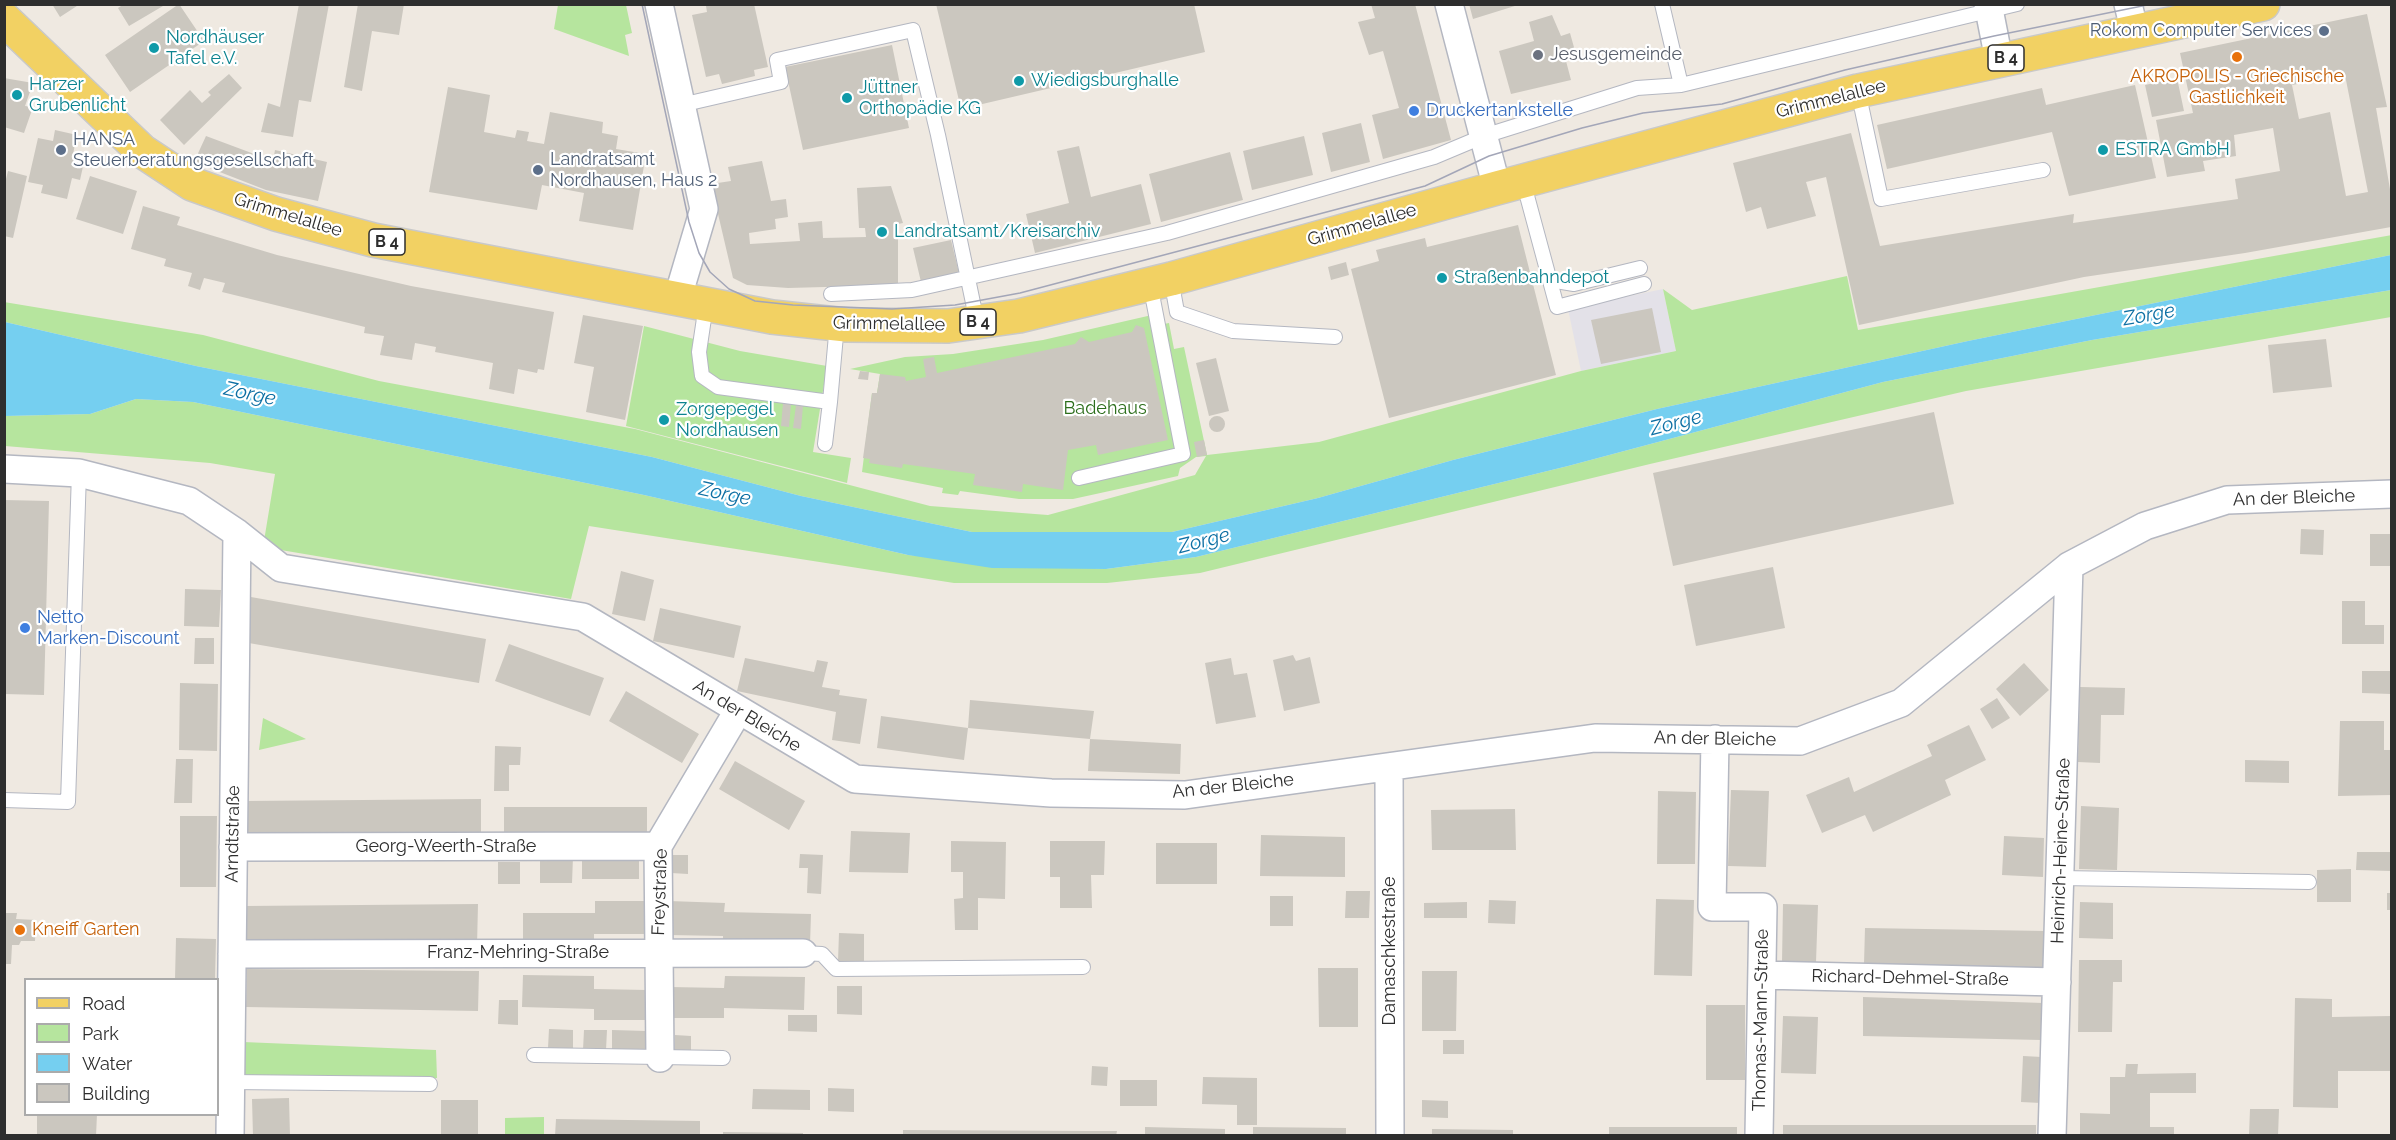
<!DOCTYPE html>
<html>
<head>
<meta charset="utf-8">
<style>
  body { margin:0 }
  #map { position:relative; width:2396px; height:1140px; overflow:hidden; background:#efe9e1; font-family:Raleway,sans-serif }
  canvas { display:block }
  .frame { position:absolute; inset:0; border:6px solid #2e2e2e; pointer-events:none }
  .legend { position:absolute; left:24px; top:978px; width:195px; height:138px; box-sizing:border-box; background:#fff; border:2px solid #ababab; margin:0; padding:8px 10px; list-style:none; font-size:18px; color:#2e2e2e }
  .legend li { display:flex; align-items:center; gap:12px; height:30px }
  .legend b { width:30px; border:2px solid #ababab }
</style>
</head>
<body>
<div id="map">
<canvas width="2396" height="1140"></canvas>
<div class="frame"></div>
<ul class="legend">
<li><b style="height:8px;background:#f2d163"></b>Road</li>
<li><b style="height:16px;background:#b6e59e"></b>Park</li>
<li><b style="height:16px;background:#75cff0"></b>Water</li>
<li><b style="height:16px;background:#cbc7bf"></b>Building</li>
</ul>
</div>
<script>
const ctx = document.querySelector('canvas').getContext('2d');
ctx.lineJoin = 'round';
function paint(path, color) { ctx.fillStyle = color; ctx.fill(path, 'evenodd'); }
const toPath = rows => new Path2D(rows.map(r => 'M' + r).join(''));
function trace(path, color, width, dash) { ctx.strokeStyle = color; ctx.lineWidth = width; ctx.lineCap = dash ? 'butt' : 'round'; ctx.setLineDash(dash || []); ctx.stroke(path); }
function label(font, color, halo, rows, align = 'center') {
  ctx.font = font + ' Raleway,sans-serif'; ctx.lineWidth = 4.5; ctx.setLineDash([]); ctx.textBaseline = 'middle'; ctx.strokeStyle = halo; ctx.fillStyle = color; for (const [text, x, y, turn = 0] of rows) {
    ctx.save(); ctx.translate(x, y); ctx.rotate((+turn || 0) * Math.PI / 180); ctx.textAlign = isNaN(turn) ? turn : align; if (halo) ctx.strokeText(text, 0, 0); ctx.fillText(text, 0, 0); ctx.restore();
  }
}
paint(toPath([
  [1663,289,1676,351,1581,371,1568,309]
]), '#e3e1e8');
paint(toPath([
  [558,5,626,5,632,33,625,35,629,56,554,29],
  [2392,235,2391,255,1968,341,1657,409,1453,460,1318,498,1172,532,972,532,801,496,652,457,196,366,5,322,4,302,203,335,379,381,635,429,930,506,1048,515,1195,475,1206,456,1196,457,1180,468,1178,476,1073,499,1019,499,960,491,958,495,942,493,943,488,862,472,872,393,877,393,880,374,850,369,905,357,953,354,1043,340,1152,315,1154,326,1169,323,1174,349,1184,347,1207,455,1319,442,1581,371,1676,351,1663,289,1692,310,1847,276,1858,330],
  [2391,290,2391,317,1966,391,1650,464,1200,573,1107,583,954,583,589,526,571,599,263,547,275,474,210,463,5,446,4,416,90,414,136,399,193,402,644,495,908,555,1106,569,1196,557,1568,466,1883,382,2092,340],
  [644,326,740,351,827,366,813,452,851,458,847,483,626,426],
  [263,718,306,739,259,750],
  [243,1042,436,1050,437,1078,313,1080,242,1078],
  [544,1117,544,1135,505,1135,505,1118]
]), '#b6e59e');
paint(toPath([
  [2391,255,2391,290,2092,340,1883,382,1568,466,1196,557,1106,569,992,568,908,555,644,495,193,402,136,399,90,414,5,416,5,322,196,366,652,457,801,496,972,532,1172,532,1318,498,1453,460,1657,409,1968,341]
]), '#75cff0');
paint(toPath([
  [52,4,80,4,60,17],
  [124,4,162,4,163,6,129,26,118,8],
  [179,4,204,41,130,92,105,55],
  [299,4,329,4,311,102,299,100,293,137,261,132,268,103,280,107],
  [358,4,404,4,399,35,372,31,362,91,344,87],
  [714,4,754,4,768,67,754,70,755,76,722,84,719,74,706,77,692,15,707,12,706,6],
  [936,4,1194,4,1205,52,961,109],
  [1371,4,1415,4,1451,140,1383,159,1372,115,1399,108,1383,51,1369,55,1358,22,1375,18],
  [1469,4,1518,4,1518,5,1473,19],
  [2367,14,2387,107,2376,108,2391,195,2391,227,2245,253,2084,277,1859,325,1826,177,1806,182,1816,216,1767,229,1761,207,1746,212,1733,163,1851,133,1880,246,2074,214,2073,223,2238,199,2235,179,2280,171,2273,128,2234,135,2236,156,2203,161,2205,171,2167,177,2156,120,2193,113,2180,53],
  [2345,75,2368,192,2346,196,2330,112,2299,119,2292,85],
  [1552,15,1561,36,1570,33,1577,58,1566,61,1571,80,1511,94,1499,51,1534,41,1529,22],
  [892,45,909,128,803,150,785,67],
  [229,74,242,88,184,145,160,120,190,90,202,103,211,95,208,92],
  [4,78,33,83,25,106,33,107,24,133,4,127],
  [2177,78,2184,111,2152,117,2145,85],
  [2135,85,2156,178,2069,196,2052,132,1887,169,1877,125,2042,88,2046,105],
  [448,87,490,95,484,132,515,138,517,130,529,132,527,141,544,144,550,112,603,122,602,133,618,136,616,149,646,154,633,230,579,221,584,193,542,185,537,210,429,192],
  [1361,123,1370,162,1331,172,1322,133],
  [55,130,77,135,72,159,84,162,80,180,72,178,67,199,41,193,43,185,28,182,38,138,53,141],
  [206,136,273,161,275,150,327,162,318,201,266,190,194,162],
  [1304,136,1313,175,1252,190,1243,151],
  [1079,146,1091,197,1141,184,1151,224,1035,253,1026,214,1069,203,1057,151],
  [1230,152,1243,200,1161,222,1149,174],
  [762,161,771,201,786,199,788,217,775,219,776,229,749,233,750,244,800,241,798,223,822,221,823,238,866,237,865,228,859,228,857,188,891,186,903,223,898,224,898,285,788,288,747,285,733,278,711,184,731,181,728,167],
  [8,171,27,176,13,238,4,236,4,187],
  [90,176,137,191,123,234,76,219],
  [143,206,180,217,177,225,277,255,411,286,554,312,544,370,538,369,537,373,518,369,514,394,489,389,493,363,435,352,436,347,415,343,412,360,380,355,384,336,364,333,365,327,222,292,225,283,204,278,200,290,188,286,192,273,164,266,166,259,131,249],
  [1518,225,1556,375,1389,418,1351,269,1379,261,1376,250,1425,238,1427,247],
  [951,240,959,273,921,282,913,248],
  [1346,262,1349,275,1331,280,1328,267],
  [1652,308,1661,352,1601,364,1591,320],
  [583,315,643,326,625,420,586,412,594,367,574,363],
  [1136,325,1144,328,1168,440,1098,455,1096,445,1068,450,1063,490,1023,484,1022,492,973,485,975,474,903,464,902,468,869,463,870,459,863,458,872,393,877,393,880,374,905,377,906,381,926,377,923,359,934,357,937,373,1075,344,1081,337,1089,342,1132,332],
  [2326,339,2332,387,2273,393,2268,345],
  [1216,358,1229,411,1209,416,1196,363],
  [860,371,869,372,868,380,858,379],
  [783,403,791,404,789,427,781,426],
  [796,405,803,406,801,429,793,428],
  [1934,412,1954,504,1673,566,1653,473],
  [659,414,671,416,670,426,658,424],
  '1209 424a8 8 0 1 1 16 0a8 8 0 1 1-16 0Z',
  [1204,440,1207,455,1197,457,1194,442],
  [4,500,49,501,44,695,4,694],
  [2301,529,2324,530,2323,555,2300,554],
  [2370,534,2391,534,2391,566,2370,566],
  [1773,567,1785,628,1696,646,1684,585],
  [621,571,654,580,645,621,612,614],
  [185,589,221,590,219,627,184,626],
  [251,597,486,639,479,683,243,642],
  [2342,601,2365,601,2365,625,2384,625,2384,644,2342,644],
  [660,608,741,626,734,658,653,641],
  [195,638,214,638,214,664,194,664],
  [509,644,604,678,590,716,495,681],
  [1293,655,1296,661,1310,657,1320,703,1284,711,1273,660],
  [745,658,814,672,817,660,828,662,822,687,840,690,839,695,867,699,860,744,832,740,836,712,737,691],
  [1231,658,1234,675,1247,673,1256,717,1216,724,1205,663],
  [2024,663,2049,690,2020,716,1996,689],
  [2362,671,2391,671,2391,694,2362,693],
  [180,683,218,684,217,751,179,750],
  [2080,687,2125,688,2124,715,2101,715,2100,763,2078,762],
  [626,691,699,734,682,763,609,721],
  [1997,698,2010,718,1992,729,1980,709],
  [970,700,1094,711,1090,739,968,728],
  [881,716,968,728,964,760,877,748],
  [2340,721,2384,721,2384,750,2391,750,2391,795,2338,796],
  [1969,725,1986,760,1945,780,1951,795,1873,832,1865,815,1822,833,1806,795,1849,777,1854,792,1932,756,1927,745],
  [1090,739,1181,744,1180,774,1088,771],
  [495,746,521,747,520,765,509,765,509,791,494,791],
  [176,759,193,759,192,803,174,803],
  [2245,760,2289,761,2289,783,2245,782],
  [735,761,805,801,789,830,719,789],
  [1731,790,1769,791,1766,867,1728,866],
  [1658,791,1696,792,1695,864,1657,864],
  [481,799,481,839,246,840,245,801],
  [2081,806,2119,808,2117,870,2079,869],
  [504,807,647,807,647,839,504,838],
  [1515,809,1516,850,1432,850,1431,810],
  [180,816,217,816,216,887,180,887],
  [851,831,910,833,908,873,849,872],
  [1261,835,1345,837,1345,877,1260,876],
  [2004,836,2044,838,2043,877,2002,875],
  [951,841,1006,842,1005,899,978,898,978,930,955,930,954,899,963,898,963,872,951,872],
  [1050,841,1105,841,1104,875,1091,875,1092,908,1060,908,1060,877,1050,877],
  [1156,843,1217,843,1217,884,1156,884],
  [2357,852,2391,852,2391,871,2356,870],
  [800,854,823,855,821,894,807,893,808,868,799,868],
  [672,855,688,855,688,874,671,873],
  [540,857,573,857,572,883,540,883],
  [582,860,639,860,639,879,582,879],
  [498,862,520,862,520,884,498,884],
  [2351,869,2351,902,2317,902,2317,870],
  [1346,891,1370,891,1369,918,1345,918],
  [2387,893,2391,893,2391,910,2387,910],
  [1270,896,1293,896,1293,926,1270,926],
  [1656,899,1694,900,1692,976,1654,975],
  [1489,900,1516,901,1515,924,1488,923],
  [595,901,648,901,648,934,594,934,594,944,523,944,523,913,595,913],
  [669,901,725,903,724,912,811,914,810,945,723,944,723,936,669,935],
  [1467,902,1467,918,1424,918,1424,903],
  [2080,902,2113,903,2113,939,2079,938],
  [478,904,477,946,245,945,245,906],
  [1783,904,1818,905,1816,962,1782,962],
  [4,913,17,913,16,919,36,920,35,941,21,941,19,945,12,945,11,964,4,964],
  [1865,928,2046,931,2045,970,1864,964],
  [839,933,864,934,864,961,838,961],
  [176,938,216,939,215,980,175,979],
  [2079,960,2122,960,2122,982,2113,982,2112,1032,2078,1032],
  [1318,968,1358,968,1358,1027,1319,1027],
  [247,969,479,971,478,1011,246,1007],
  [1422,971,1457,971,1456,1031,1422,1031],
  [523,975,594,976,594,989,647,990,646,1020,594,1020,594,1009,522,1007],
  [725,976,805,977,804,1010,724,1008,724,1018,670,1018,670,987,724,988],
  [837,986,862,986,862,1015,837,1014],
  [1863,997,2043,1003,2041,1040,1863,1036],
  [2295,998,2332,999,2332,1017,2391,1016,2391,1071,2338,1071,2338,1108,2293,1107],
  [499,1000,518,1000,518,1025,498,1024],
  [1706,1005,1745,1005,1745,1080,1706,1080],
  [788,1015,817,1015,817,1032,788,1031],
  [1783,1016,1818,1017,1816,1074,1781,1073],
  [549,1029,573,1030,573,1048,548,1048],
  [584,1030,607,1030,606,1050,583,1050],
  [612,1030,647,1031,646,1052,612,1052],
  [675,1035,691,1036,691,1052,675,1052],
  [1443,1040,1464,1040,1464,1054,1443,1054],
  [2023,1056,2042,1057,2041,1103,2021,1102],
  [2126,1064,2138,1064,2137,1074,2196,1073,2196,1093,2150,1093,2150,1127,2174,1127,2174,1136,2080,1136,2080,1113,2110,1114,2110,1077,2125,1077],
  [1092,1066,1108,1067,1107,1086,1091,1085],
  [1203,1077,1257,1078,1257,1125,1237,1125,1237,1105,1202,1104],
  [1120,1080,1157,1080,1157,1106,1120,1106],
  [828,1088,854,1089,854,1112,828,1111],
  [753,1089,810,1090,810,1110,752,1109],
  [289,1098,290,1136,253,1136,252,1099],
  [441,1100,478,1100,478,1136,441,1136],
  [1422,1100,1448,1101,1448,1118,1422,1117],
  [2250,1109,2279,1109,2278,1136,2249,1136],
  [37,1114,97,1114,96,1136,37,1136],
  [556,1119,700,1121,700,1136,555,1136],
  [1783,1125,2036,1125,2036,1136,1783,1136],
  [1145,1127,1225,1129,1225,1136,1145,1136],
  [1253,1127,1346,1128,1346,1136,1253,1136],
  [1609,1127,1737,1127,1737,1136,1609,1136],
  [1432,1129,1513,1130,1513,1136,1432,1136],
  [903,1130,1087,1131,1117,1131,1116,1136,903,1136],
  [723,1132,803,1133,803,1136,723,1136]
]), '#cbc7bf');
const service = toPath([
  [1662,4,1681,85],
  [1858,91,1881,199,2043,170],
  [681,105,781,82,777,60,913,30,938,135,977,322],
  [1523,181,1557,307,1644,284],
  [1171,279,1177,312,1233,331,1335,337],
  [1550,280,1574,284,1640,268],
  [831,294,912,290,1167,233,1434,157,1484,136,1637,88,1681,85,2017,4],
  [706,305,699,352,702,376,718,387,830,402,837,324],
  [825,444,830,402],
  [1079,478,1183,454,1150,284],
  [4,800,68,802,79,473],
  [2060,878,2309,882],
  [803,953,822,954,836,969,1083,967],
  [534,1055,723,1058],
  [230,1082,430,1084]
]);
const minor = toPath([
  [659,4,704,209,677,300],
  [1449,4,1497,188],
  [1988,4,1999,60],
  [2128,4,2135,33],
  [4,469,79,473,189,501,237,533,281,568,583,617,855,779,1051,793,1185,795,1595,738,1800,741,1901,703,2069,566,2145,526,2227,500,2392,494],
  [1715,739,1712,907,1763,907,1759,1136],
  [1389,767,1390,1136],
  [233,847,658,846],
  [232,954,803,953],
  [1762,975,2057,982],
  [660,1058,658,846,738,711],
  [230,1136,237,533],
  [2052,1136,2069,566]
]);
const primary = toPath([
  [4,19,142,151,192,184,276,214,373,240,772,317,846,325,948,326,1019,316,1171,279,1497,188,1858,91,2263,4]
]);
trace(service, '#b4b7c1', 16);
trace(minor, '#b4b7c1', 30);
trace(primary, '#c9c9c9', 36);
trace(service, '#fff', 14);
trace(minor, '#fff', 27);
trace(primary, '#f2d163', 33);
trace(toPath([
  [642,4,689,222,699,253,710,272,729,289,755,301,793,305,892,309,955,305,1020,293,1425,186,1489,156,1582,128,1643,113,1722,104,1845,70,1994,36,2152,4]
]), '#a3a6b8', 1.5);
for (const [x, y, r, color] of [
  [2324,31,6,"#5c6f8a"],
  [154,48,6,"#0f9aa8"],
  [1538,55,6,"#6b7280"],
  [2237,57,6,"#e8710a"],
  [1019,81,6,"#0f9aa8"],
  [17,95,6,"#0f9aa8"],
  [847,98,6,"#0f9aa8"],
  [1414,111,6,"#3f7fe0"],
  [61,150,6,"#5c6f8a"],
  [2103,150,6,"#0f9aa8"],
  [538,170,6,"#5c6f8a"],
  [882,232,6,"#0f9aa8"],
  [1442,278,6,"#0f9aa8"],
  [664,420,6,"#0f9aa8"],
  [25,628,6,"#3f7fe0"],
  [20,930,6,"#e8710a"]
]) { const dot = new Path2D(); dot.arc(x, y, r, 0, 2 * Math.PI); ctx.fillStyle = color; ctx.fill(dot); trace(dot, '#fff', 2); }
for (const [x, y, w] of [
  [2006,58,36],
  [387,242,36],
  [978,322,36]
]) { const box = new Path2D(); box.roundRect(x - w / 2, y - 13, w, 26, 4.5); ctx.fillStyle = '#fff'; ctx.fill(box); trace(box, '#2e2e2e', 1.5); }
label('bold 16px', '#2e2e2e', null, [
  ["B 4",2006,58],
  ["B 4",387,242],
  ["B 4",978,322]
]);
label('18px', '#4e5e75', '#fff', [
  ["Rokom Computer Services",2312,31,"right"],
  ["HANSA",73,140],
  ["Steuerberatungsgesellschaft",73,161],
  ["Landratsamt",550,160],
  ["Nordhausen, Haus 2",550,181]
], 'left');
label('18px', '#0d838f', '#fff', [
  ["Nordhäuser",166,38],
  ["Tafel e.V.",166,59],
  ["Wiedigsburghalle",1031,81],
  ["Harzer",29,85],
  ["Grubenlicht",29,106],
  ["Jüttner",859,88],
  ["Orthopädie KG",859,109],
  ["ESTRA GmbH",2115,150],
  ["Landratsamt/Kreisarchiv",894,232],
  ["Straßenbahndepot",1454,278],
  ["Zorgepegel",676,410],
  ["Nordhausen",676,431]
], 'left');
label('18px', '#5b616d', '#fff', [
  ["Jesusgemeinde",1550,55]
], 'left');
label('18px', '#c56008', '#fff', [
  ["AKROPOLIS - Griechische",2237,77],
  ["Gastlichkeit",2237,98],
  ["Kneiff Garten",32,930,"left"]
]);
label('18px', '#2e2e2e', '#fff', [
  ["Grimmelallee",1831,99,-14],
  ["Grimmelallee",288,215,17],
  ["Grimmelallee",1362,225,-16],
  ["Grimmelallee",889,324,1],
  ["An der Bleiche",2294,498,-2],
  ["An der Bleiche",747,716,31],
  ["An der Bleiche",1715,739,1],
  ["An der Bleiche",1233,786,-6],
  ["Arndtstraße",233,834,-89],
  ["Georg-Weerth-Straße",446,847],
  ["Heinrich-Heine-Straße",2061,851,-88],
  ["Freystraße",660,892,-88],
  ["Damaschkestraße",1390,951,-90],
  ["Franz-Mehring-Straße",518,953],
  ["Richard-Dehmel-Straße",1910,978,1],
  ["Thomas-Mann-Straße",1761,1020,-89]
]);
label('18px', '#366cbe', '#fff', [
  ["Druckertankstelle",1426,111],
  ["Netto",37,618],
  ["Marken-Discount",37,639]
], 'left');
label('18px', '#2c6e1b', '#fff', [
  ["Badehaus",1105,409]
]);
label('italic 20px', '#0d6fa3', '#fff', [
  ["Zorge",2149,315,-10],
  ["Zorge",250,394,12],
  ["Zorge",1676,423,-14],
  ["Zorge",725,494,12],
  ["Zorge",1204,541,-14]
]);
</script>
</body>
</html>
